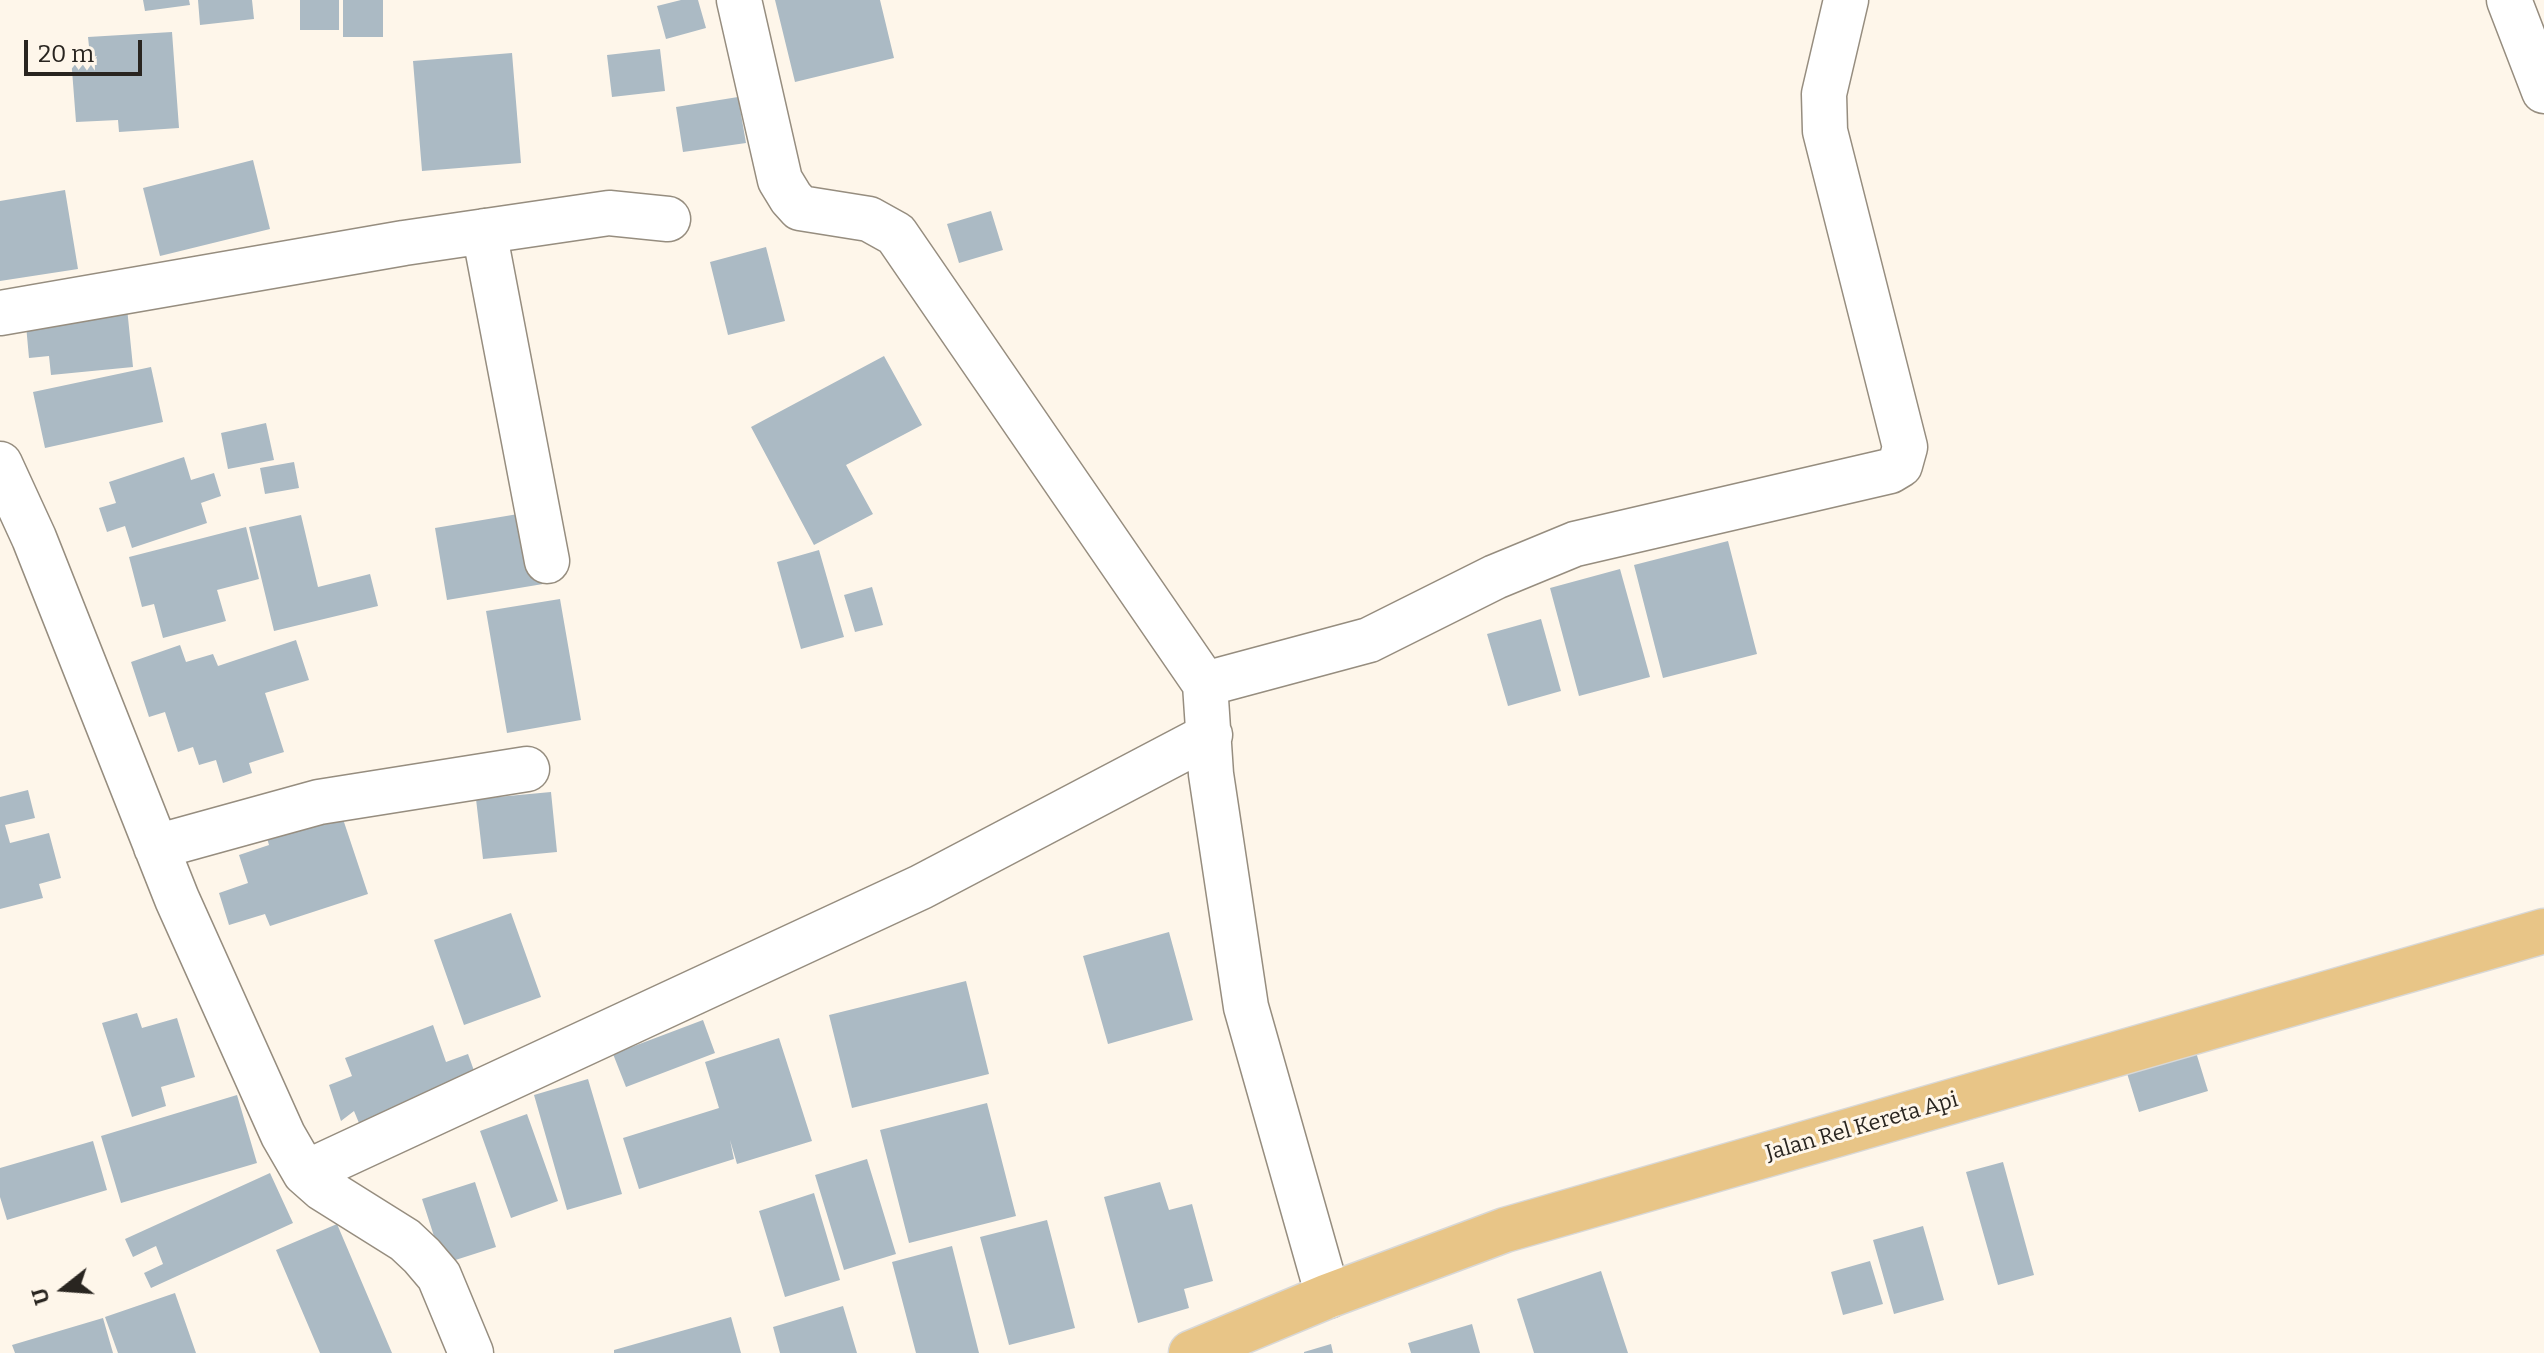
<!DOCTYPE html>
<html>
<head>
<meta charset="utf-8">
<style>
  body { margin:0 }
  #map { position:relative; width:2544px; height:1353px; overflow:hidden; background:#fef6ea; font-family:Bitter,serif }
  canvas { display:block }
  .north { position:absolute; left:24px; top:1249px; width:80px; height:80px; -webkit-text-stroke:6px #fef6ea; paint-order:stroke; rotate:253deg; font-size:22px; font-weight:700; line-height:32px; text-align:center; color:#292520 }
  .north::after { content:''; display:block; margin:auto; width:28px; height:36px; background:#292520; clip-path:polygon(50% 0,100% 100%,50% 72%,0 100%) }
  .scale { position:absolute; left:24px; top:40px; width:118px; height:36px; box-sizing:border-box; border:4px solid #292520; border-top:0; padding-left:10px; font-size:24px; line-height:28px; white-space:nowrap; color:#292520; -webkit-text-stroke:6px #fef6ea; paint-order:stroke }
</style>
</head>
<body>
<div id="map">
<canvas width="2544" height="1353"></canvas>
<div class="north">U</div>
<div class="scale">20 m</div>
</div>
<script>
const ctx = document.querySelector('canvas').getContext('2d');
ctx.lineJoin = 'round';
function paint(path, color) { ctx.fillStyle = color; ctx.fill(path, 'evenodd'); }
const toPath = rows => new Path2D(rows.map(r => 'M' + r).join(''));
function trace(path, color, width, dash) { ctx.strokeStyle = color; ctx.lineWidth = width; ctx.lineCap = dash ? 'butt' : 'round'; ctx.setLineDash(dash || []); ctx.stroke(path); }
function label(font, color, halo, rows, align = 'center') {
  ctx.font = font + ' Bitter,serif'; ctx.lineWidth = 6; ctx.setLineDash([]); ctx.textBaseline = 'middle'; ctx.strokeStyle = halo; ctx.fillStyle = color; for (const [text, x, y, turn = 0] of rows) {
    ctx.save(); ctx.translate(x, y); ctx.rotate((+turn || 0) * Math.PI / 180); ctx.textAlign = isNaN(turn) ? turn : align; if (halo) ctx.strokeText(text, 0, 0); ctx.fillText(text, 0, 0); ctx.restore();
  }
}
paint(toPath([
  [143,0,189,0,190,5,145,11],
  [198,0,252,0,254,19,200,25],
  [300,0,339,0,339,30,300,30],
  [343,0,383,0,383,37,343,37],
  [681,0,698,0,706,28,666,39,657,6],
  [775,0,880,0,894,58,795,82],
  [172,32,179,128,119,132,118,120,76,122,71,57,90,56,88,37],
  [660,49,665,91,612,97,607,55],
  [512,53,521,163,422,171,413,61],
  [738,97,746,143,683,152,676,107],
  [253,160,270,229,160,256,143,188],
  [65,190,78,269,0,281,0,201],
  [991,211,1003,250,959,263,947,224],
  [766,247,785,321,728,335,710,262],
  [126,298,133,367,51,375,49,356,29,358,26,325],
  [884,356,922,425,846,465,873,514,814,545,751,427],
  [151,367,163,422,45,448,33,392],
  [266,423,274,460,228,469,221,433],
  [184,457,191,480,214,473,221,496,201,503,207,523,132,548,125,526,107,532,99,508,116,503,109,482],
  [294,462,299,488,265,494,260,468],
  [530,512,543,584,447,600,435,528],
  [301,515,318,587,370,574,378,606,274,631,249,527],
  [246,527,259,579,217,590,226,621,163,638,154,604,142,607,129,557],
  [1728,541,1757,654,1663,678,1634,565],
  [819,550,844,637,801,649,777,562],
  [1620,569,1650,677,1579,696,1550,588],
  [872,587,883,625,855,632,844,595],
  [560,599,581,720,507,733,486,611],
  [1541,619,1561,691,1508,706,1487,634],
  [296,640,309,680,265,693,284,752,249,763,252,773,223,783,216,760,199,765,193,747,178,752,165,712,149,717,131,662,180,645,186,662,213,654,218,666],
  [28,790,35,818,5,825,10,843,49,833,61,878,39,884,43,898,0,909,0,797],
  [551,792,557,852,483,859,476,799],
  [339,807,368,894,270,926,265,914,229,925,219,893,248,883,239,855,269,845,265,831],
  [511,913,541,997,464,1025,434,940],
  [1169,932,1193,1020,1108,1044,1083,956],
  [966,981,989,1074,852,1108,829,1015],
  [137,1013,142,1028,177,1018,195,1077,161,1087,166,1106,132,1117,102,1023],
  [703,1020,715,1053,626,1087,613,1054],
  [433,1025,446,1062,468,1054,477,1079,359,1123,354,1111,341,1121,329,1085,352,1076,345,1058],
  [779,1038,812,1141,737,1164,730,1140,734,1159,639,1189,623,1138,719,1108,705,1062],
  [2195,1049,2208,1091,2139,1112,2126,1070],
  [588,1079,622,1194,567,1210,534,1095],
  [237,1095,257,1163,121,1203,101,1136],
  [987,1103,1016,1216,909,1243,880,1130],
  [527,1114,558,1201,511,1218,480,1131],
  [93,1141,107,1190,7,1220,0,1197,0,1168],
  [867,1159,896,1254,844,1270,815,1175],
  [2003,1162,2034,1275,1998,1285,1966,1172],
  [270,1173,293,1223,151,1288,144,1273,163,1264,156,1246,133,1257,125,1239],
  [475,1182,496,1247,443,1264,422,1199],
  [1160,1182,1169,1210,1192,1204,1213,1281,1184,1289,1189,1308,1138,1323,1104,1197],
  [814,1193,840,1280,785,1297,759,1211],
  [1047,1220,1075,1328,1009,1345,980,1237],
  [337,1224,392,1353,320,1353,276,1250],
  [1923,1226,1944,1300,1894,1314,1873,1240],
  [952,1246,979,1353,916,1353,892,1262],
  [1870,1261,1883,1304,1843,1315,1831,1272],
  [1601,1271,1628,1353,1534,1353,1517,1299],
  [175,1293,196,1353,118,1353,105,1317],
  [843,1306,857,1353,780,1353,773,1327],
  [731,1317,741,1353,614,1353,614,1350],
  [103,1318,113,1353,15,1353,12,1345],
  [1472,1324,1480,1353,1411,1353,1408,1343],
  [1331,1344,1333,1353,1304,1353,1304,1352]
]), '#abbac4');
const minor = toPath([
  [739,0,780,180,791,198,800,208,869,219,896,234,1205,684,1211,774,1246,1007,1328,1296],
  [2509,0,2544,91],
  [484,231,547,561],
  [0,313,404,243,609,213,668,219],
  [0,464,34,538,177,899,283,1135,305,1173,322,1188,405,1240,422,1256,439,1276,471,1353],
  [1205,684,1369,640,1495,577,1575,544,1890,471,1900,465,1905,447,1825,131,1824,94,1846,0],
  [156,847,319,802,527,769],
  [305,1173,921,887,1210,735]
]);
const major = toPath([
  [1191,1353,1328,1296,1505,1230,2544,931]
]);
trace(minor, '#968d7f', 47);
trace(major, '#d8d8d7', 47);
trace(minor, '#fff', 44);
trace(major, '#e8c587', 44);
label('22px', '#292520', '#fef6ea', [
  ["Jalan Rel Kereta Api",1862,1127,-16]
]);
</script>
</body>
</html>
